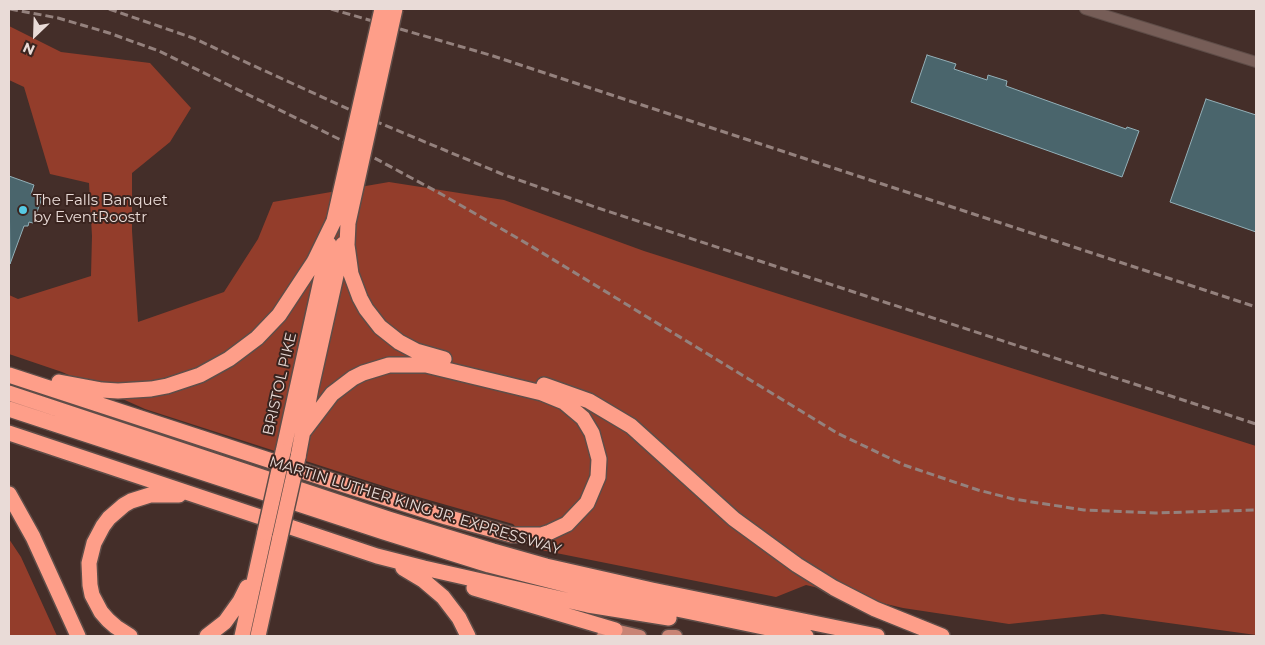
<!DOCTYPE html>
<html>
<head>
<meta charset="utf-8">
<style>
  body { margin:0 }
  #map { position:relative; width:1265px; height:645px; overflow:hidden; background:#442e29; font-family:Montserrat,sans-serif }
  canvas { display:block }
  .frame { position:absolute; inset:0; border:10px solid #e9dbd7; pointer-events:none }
  .north { position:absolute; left:10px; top:10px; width:50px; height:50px; -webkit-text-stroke:4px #3a241f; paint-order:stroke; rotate:204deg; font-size:14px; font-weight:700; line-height:20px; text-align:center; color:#e9dbd7 }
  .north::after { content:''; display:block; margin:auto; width:18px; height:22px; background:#e9dbd7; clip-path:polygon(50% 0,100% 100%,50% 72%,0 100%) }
</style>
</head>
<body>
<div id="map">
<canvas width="1265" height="645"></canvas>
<div class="frame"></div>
<div class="north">N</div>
</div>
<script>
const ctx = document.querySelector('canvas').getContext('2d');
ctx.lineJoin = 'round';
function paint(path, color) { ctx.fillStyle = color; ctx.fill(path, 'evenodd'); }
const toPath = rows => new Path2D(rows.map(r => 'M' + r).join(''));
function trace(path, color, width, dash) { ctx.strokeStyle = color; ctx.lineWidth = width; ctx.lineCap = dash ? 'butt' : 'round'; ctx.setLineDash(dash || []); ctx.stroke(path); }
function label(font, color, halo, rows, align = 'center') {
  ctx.font = font + ' Montserrat,sans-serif'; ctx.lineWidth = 4; ctx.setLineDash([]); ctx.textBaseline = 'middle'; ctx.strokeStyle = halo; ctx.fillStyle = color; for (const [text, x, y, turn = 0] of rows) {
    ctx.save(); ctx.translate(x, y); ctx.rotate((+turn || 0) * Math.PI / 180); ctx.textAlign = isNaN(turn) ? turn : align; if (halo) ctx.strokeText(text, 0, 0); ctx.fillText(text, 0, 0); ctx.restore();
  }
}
paint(toPath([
  [9,26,61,52,150,63,191,108,170,142,132,173,132,231,138,322,224,292,258,239,273,202,389,182,504,200,644,251,1256,446,1256,635,1103,614,1009,624,903,608,806,585,776,597,536,549,513,524,408,494,145,409,62,372,9,354,9,295,18,299,91,276,92,236,89,183,50,174,24,87,9,80],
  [9,539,21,557,57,636,9,636]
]), '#933d2b');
const building = toPath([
  [927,55,956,64,954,69,987,80,988,75,1007,81,1006,86,1126,129,1127,127,1139,131,1122,177,911,102,927,55],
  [1206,99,1256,115,1256,232,1170,202,1206,99],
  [9,176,34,185,31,194,42,198,33,223,29,222,28,226,24,226,10,264,9,176]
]);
paint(building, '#4a656c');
trace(building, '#93b0b8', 1);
const minor = toPath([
  [1085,9,1256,62]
]);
const major = toPath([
  [603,636,615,630,640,636],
  [668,636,676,636]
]);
const highway = toPath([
  [348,223,347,245,351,274,360,298,366,309,380,327,399,342,416,351,444,359],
  [9,375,345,485,446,517,512,535,541,535,550,532,567,524,587,503,598,477,599,459,592,433,583,418,564,402,542,393,426,365,389,365,363,373,353,378,332,394,303,432],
  [59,382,102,390,118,391,151,389,167,386,200,375,229,359,257,338,279,315,314,262,334,221],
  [544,385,589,401,631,426,734,519,797,565,834,588,875,609,942,636],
  [9,393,389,519,493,551,546,566,652,590,877,636],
  [9,409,384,532,489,565,595,592,806,636],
  [9,433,377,556,424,568,588,605,669,618],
  [283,452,329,244],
  [298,457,311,388,343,244],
  [9,494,33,537,78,636],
  [403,568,423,580,443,597,459,618,468,636],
  [474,588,615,630],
  [130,636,116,627,108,620,101,612,92,595,90,585,89,563,94,543,103,526,109,518,124,505,131,501,150,495,179,495],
  [207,636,225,622,240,601,247,587],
  [242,636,265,532],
  [258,636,280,537]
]);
trace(minor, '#5f4d48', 12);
trace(major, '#5f4d48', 15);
trace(highway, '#5f4d48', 18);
trace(minor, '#765d57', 10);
trace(major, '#c88475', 12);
trace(highway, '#fe9e89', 15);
trace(toPath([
  [10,9,58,18,109,33,159,51,343,141,443,195,531,246,837,433,904,465,978,490,1013,499,1084,510,1155,513,1256,510],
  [109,9,193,38,370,119,502,174,598,208,1256,424],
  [331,9,490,55,1256,307]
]), '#94817d', 3, [8, 4]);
const highwayBridge = toPath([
  [334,221,382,9],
  [348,223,395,9],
  [265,532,283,452],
  [280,537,298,457]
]);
trace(highwayBridge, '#5f4d48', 18, []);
trace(highwayBridge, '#fe9e89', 15);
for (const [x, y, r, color] of [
  [23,210,5,"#57c9e3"]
]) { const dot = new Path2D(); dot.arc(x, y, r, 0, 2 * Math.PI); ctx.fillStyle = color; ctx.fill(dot); trace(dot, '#3a241f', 2); }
label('15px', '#e9dbd7', '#3a241f', [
  ["The Falls Banquet",33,201],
  ["by EventRoostr",33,218]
], 'left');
label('15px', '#e9dbd7', '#3a241f', [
  ["BRISTOL PIKE",280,384,-77],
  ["MARTIN LUTHER KING JR. EXPRESSWAY",415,506,17]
]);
</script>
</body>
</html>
